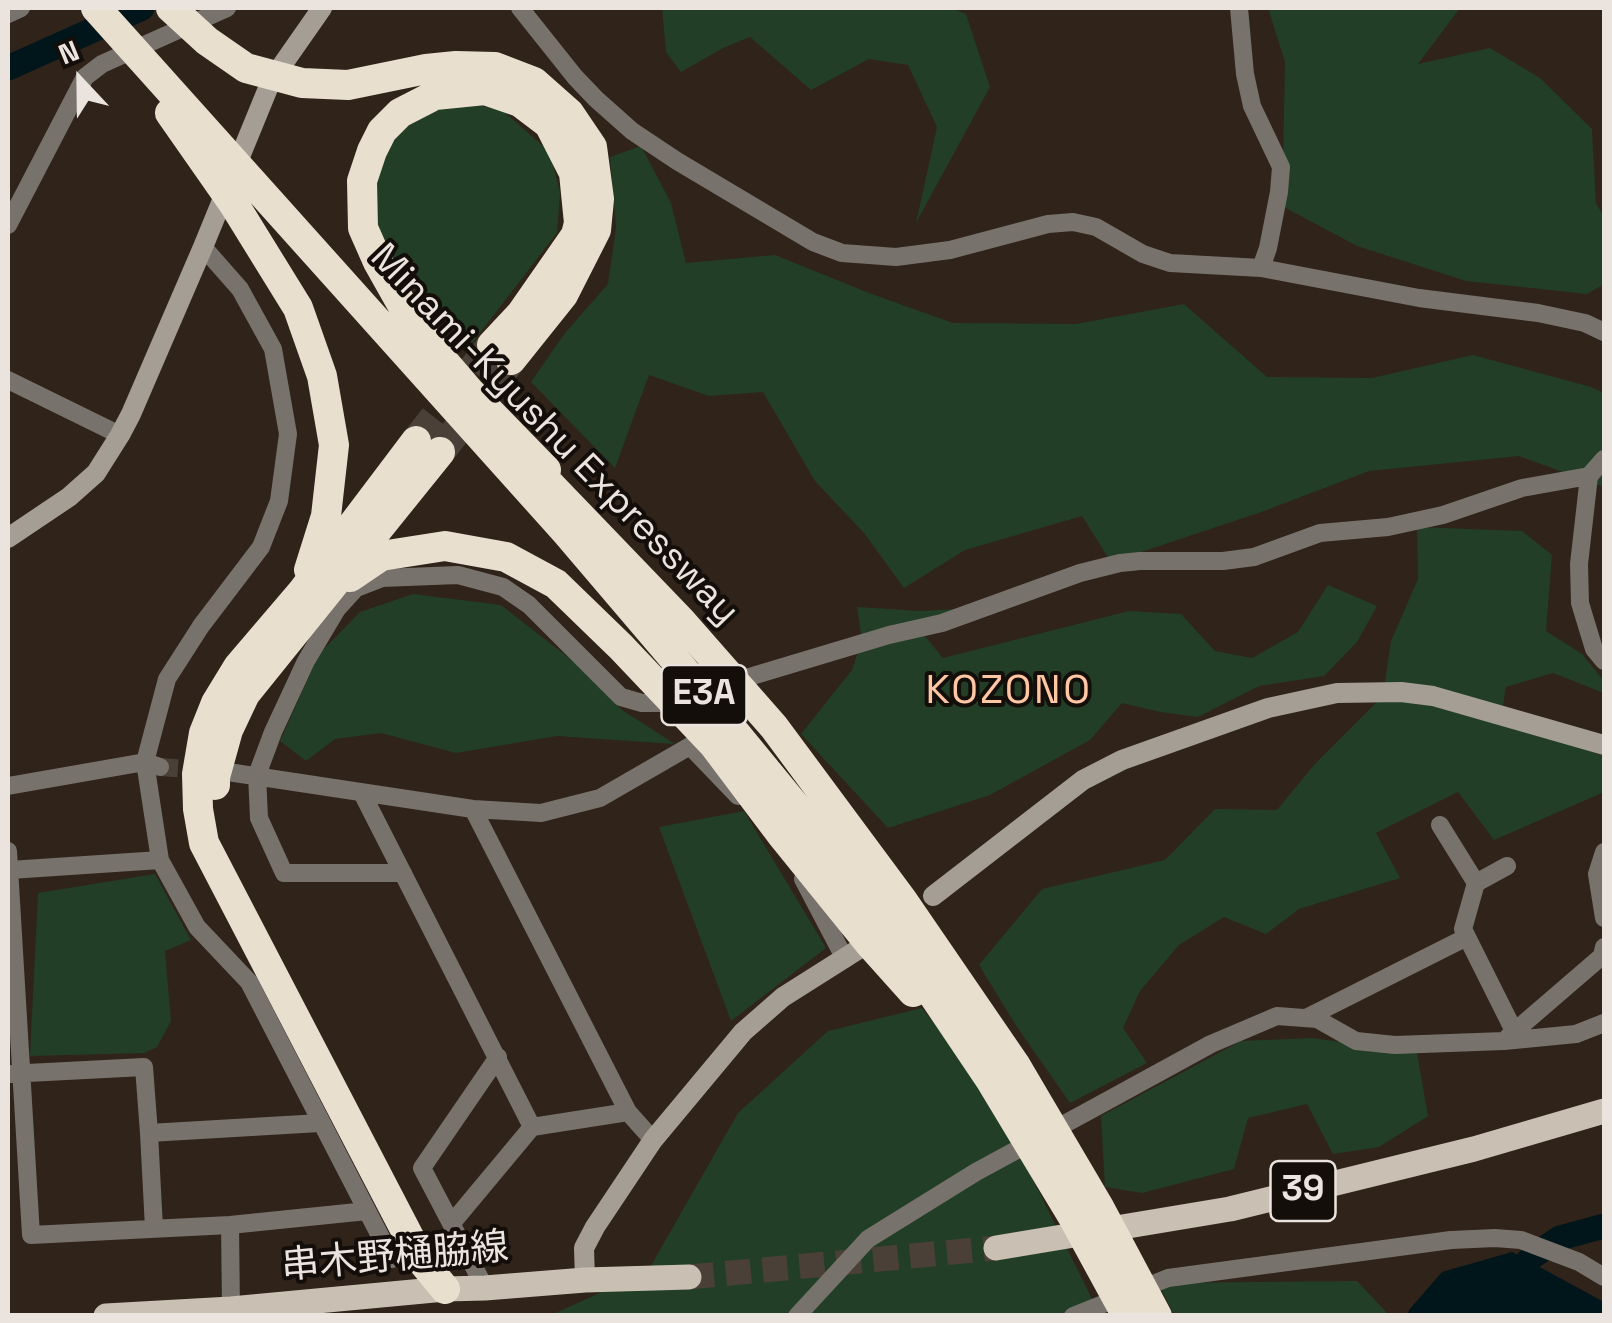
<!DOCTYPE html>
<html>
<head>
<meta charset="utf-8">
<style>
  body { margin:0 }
  #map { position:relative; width:1612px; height:1323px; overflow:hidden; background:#2f231a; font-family:"Space Grotesk",sans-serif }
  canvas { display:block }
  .frame { position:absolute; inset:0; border:10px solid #ebe3dd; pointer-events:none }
  .north { position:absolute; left:30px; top:30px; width:100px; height:100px; -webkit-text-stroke:8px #130e0a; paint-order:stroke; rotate:338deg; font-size:28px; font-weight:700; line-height:40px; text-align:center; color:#ebe3dd }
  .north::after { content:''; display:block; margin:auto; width:35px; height:45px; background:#ebe3dd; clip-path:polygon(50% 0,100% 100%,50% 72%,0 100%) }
</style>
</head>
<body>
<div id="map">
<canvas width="1612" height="1323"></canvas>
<div class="frame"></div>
<div class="north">N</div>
</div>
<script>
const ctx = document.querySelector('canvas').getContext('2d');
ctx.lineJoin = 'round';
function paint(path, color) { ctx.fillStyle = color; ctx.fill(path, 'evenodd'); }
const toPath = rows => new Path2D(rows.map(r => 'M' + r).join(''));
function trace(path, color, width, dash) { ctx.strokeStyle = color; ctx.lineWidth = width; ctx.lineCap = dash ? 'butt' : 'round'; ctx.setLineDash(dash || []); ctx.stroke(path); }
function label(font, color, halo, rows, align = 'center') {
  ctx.font = font + ' "Space Grotesk","Noto Sans JP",sans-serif'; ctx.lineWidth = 8; ctx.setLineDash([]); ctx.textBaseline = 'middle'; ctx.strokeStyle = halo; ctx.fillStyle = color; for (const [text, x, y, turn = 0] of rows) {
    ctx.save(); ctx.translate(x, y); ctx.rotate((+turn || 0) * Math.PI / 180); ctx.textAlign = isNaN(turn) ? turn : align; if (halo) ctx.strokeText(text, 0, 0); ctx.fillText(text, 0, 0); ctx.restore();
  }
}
paint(toPath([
  [662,8,951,8,966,14,990,87,916,223,937,127,908,65,869,59,811,90,750,37,723,48,681,72,666,52],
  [1268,8,1460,8,1418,64,1490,48,1540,78,1592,129,1596,203,1604,217,1604,284,1587,294,1466,281,1357,246,1282,206,1285,62],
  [467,103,502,110,550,152,560,193,557,233,466,351,456,333,398,269,376,231,372,179,394,137,432,106],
  [641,146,671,203,686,263,775,255,869,293,953,323,1076,324,1184,304,1267,377,1372,378,1473,355,1591,387,1604,393,1604,487,1519,456,1369,471,1264,511,1111,562,1082,516,965,550,904,588,864,533,815,481,763,392,709,396,649,375,615,468,531,382,565,333,608,284,616,228,610,157],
  [1417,527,1522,531,1552,555,1546,631,1582,654,1604,681,1604,693,1553,673,1506,687,1501,719,1604,756,1604,792,1494,840,1458,792,1376,833,1400,878,1299,909,1266,934,1224,917,1179,945,1140,991,1123,1028,1147,1063,1070,1103,1017,1027,979,965,1042,889,1165,860,1215,809,1277,810,1314,765,1383,696,1391,641,1418,579],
  [1328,585,1377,606,1357,642,1324,676,1259,686,1198,717,1160,712,1122,703,1090,740,990,795,888,828,801,734,852,670,862,640,857,607,920,611,993,607,924,635,943,658,1129,611,1181,614,1215,651,1252,658,1298,632],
  [413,594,501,605,583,669,622,710,675,744,557,736,456,753,381,733,335,739,306,761,280,741,319,654,360,612],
  [744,811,826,948,731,1021,659,827],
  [155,874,191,940,165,951,171,1021,157,1047,144,1053,30,1056,38,893],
  [922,1008,993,1099,1100,1315,549,1316,648,1271,738,1113,828,1031],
  [1313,1038,1417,1053,1428,1116,1379,1147,1333,1154,1307,1104,1248,1118,1234,1169,1142,1193,1105,1187,1101,1116,1241,1041],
  [1357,1281,1389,1315,1174,1315,1158,1283]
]), '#233e26');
paint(toPath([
  [1512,1252,1604,1302,1604,1315,1408,1315,1409,1310,1442,1272]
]), '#01161a');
trace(toPath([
  [8,68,142,8],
  [1500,1316,1521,1268,1533,1256,1560,1238,1604,1226]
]), '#01161a', 25);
trace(toPath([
  [160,767,205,770]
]), '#4b4037', 18, [18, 9]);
trace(toPath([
  [689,1277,996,1248]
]), '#4b4037', 25, [25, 12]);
trace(toPath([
  [416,441,492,345],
  [440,452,511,360]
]), '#4b4037', 30, [30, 15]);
trace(toPath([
  [520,8,575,77,596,99,632,131,677,161,813,242,842,253,896,257,950,250,1048,224,1073,222,1096,227,1143,254,1170,263,1261,268,1419,298,1538,313,1585,323,1604,332],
  [1239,8,1245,74,1252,106,1281,167,1279,192,1268,248,1261,268],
  [8,14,21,8],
  [8,225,85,77,102,64,227,8],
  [203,247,240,289,273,349,288,434,279,501,261,547,201,626,167,679,145,762,160,860,197,927,249,982,392,1259],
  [8,380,120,435],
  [1604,459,1589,476,1579,564,1580,603,1594,649,1604,661],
  [729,683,889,635,942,623,1080,573,1120,563,1140,561,1223,561,1254,557,1320,533,1388,527,1443,515,1522,488,1589,476],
  [228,772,473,809,541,813,600,798,690,746,738,796],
  [8,786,145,762,160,767],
  [362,793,532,1127],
  [473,809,628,1112,653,1140],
  [1440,825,1476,883],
  [8,851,31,1235,230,1225],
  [1604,852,1597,874,1604,918],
  [1507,866,1476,883,1463,929,1514,1031],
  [10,870,160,860],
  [403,873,284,873,259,818,257,775,273,732,306,661,337,609,356,588,382,578,458,575,503,587,529,605,621,697,642,703,665,703,676,700],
  [803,879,845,959],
  [1306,1018,1467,937],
  [1508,1037,1602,956,1604,947],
  [8,1074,144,1067,149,1133,320,1123],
  [149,1133,154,1228],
  [452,1223,532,1127,628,1112],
  [485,1288,422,1168,498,1057],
  [231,1309,230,1225,367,1211],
  [797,1316,868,1239,976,1172,1094,1108,1211,1044,1277,1016,1317,1019,1356,1041,1395,1045,1504,1041,1576,1034,1604,1023],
  [1073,1316,1168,1278,1451,1240,1495,1238,1521,1240,1579,1262,1604,1277]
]), '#77726c', 18);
trace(toPath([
  [8,538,69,497,96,473,120,435,131,414,203,247,271,81,322,8],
  [933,896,1083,780,1122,760,1268,708,1337,693,1401,692,1433,696,1604,745],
  [585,1280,584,1248,595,1227,653,1140,743,1032,783,997,862,947]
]), '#a59e94', 20);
trace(toPath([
  [996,1248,1230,1209,1474,1149,1604,1111],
  [106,1316,231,1309,445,1289,485,1288,585,1280,689,1277]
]), '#c9c0b3', 25);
trace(toPath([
  [96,8,567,533,682,668,828,846,880,916,991,1081,1073,1217,1127,1316],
  [171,8,207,41,246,68,302,83,348,85,426,69,456,66,495,67,534,82,569,113,592,147,599,199,596,230,563,295,511,360],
  [170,113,235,206,298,308,322,376,334,445,326,516,309,570],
  [492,345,521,314,576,235,579,223,574,173,549,124,520,102,485,90,435,95,400,113,382,131,372,151,362,181,363,228,378,262,405,310,434,350,470,392,546,470],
  [416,441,302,592,238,667,216,703,204,733,197,774,198,809,204,843,421,1260,445,1289],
  [528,462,681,621,774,727,903,901,1016,1066,1099,1207,1157,1316],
  [350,577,381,556,445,546,506,557,556,584,621,647,714,745,781,834,870,944,913,992],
  [215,785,215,777,228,730,245,694,440,452]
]), '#e9dfcf', 30);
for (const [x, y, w] of [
  [704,695,85],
  [1303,1191,65]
]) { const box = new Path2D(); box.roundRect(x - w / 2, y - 30, w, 60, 8); ctx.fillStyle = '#130e0a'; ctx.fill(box); trace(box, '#ebe3dd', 2.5); }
label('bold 35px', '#ebe3dd', null, [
  ["E3A",704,695],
  ["39",1303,1191]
]);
label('38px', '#ebe3dd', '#130e0a', [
  ["Minami-Kyushu Expressway",554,435,46],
  ["串木野樋脇線",395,1258,-5]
]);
ctx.letterSpacing = '2.5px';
label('40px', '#fec6a3', '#130e0a', [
  ["KOZONO",1009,692]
]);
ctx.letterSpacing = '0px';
</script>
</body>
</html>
